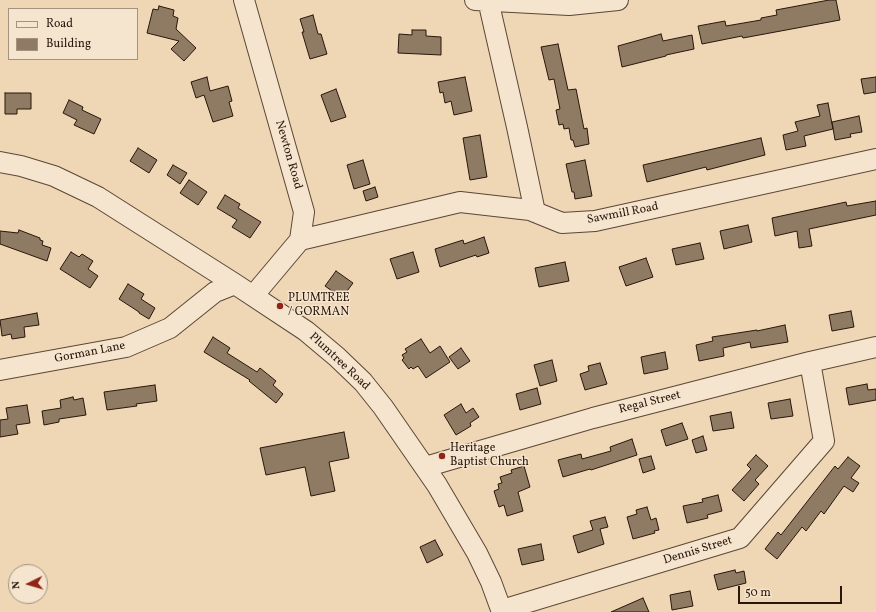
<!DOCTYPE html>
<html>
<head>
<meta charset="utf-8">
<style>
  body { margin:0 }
  #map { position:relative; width:876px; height:612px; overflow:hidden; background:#efd6b4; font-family:Vollkorn,serif }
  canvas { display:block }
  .legend { position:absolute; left:8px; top:8px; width:130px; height:52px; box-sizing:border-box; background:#f5e4ce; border:1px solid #a39280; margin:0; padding:5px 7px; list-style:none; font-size:12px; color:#28170b }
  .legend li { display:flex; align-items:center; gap:8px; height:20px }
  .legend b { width:20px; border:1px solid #a39280 }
  .north { position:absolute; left:8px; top:564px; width:40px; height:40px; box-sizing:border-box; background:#f5e4ce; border:1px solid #a39280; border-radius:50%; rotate:265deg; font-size:11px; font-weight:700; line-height:16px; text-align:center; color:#28170b }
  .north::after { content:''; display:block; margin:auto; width:14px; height:18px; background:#8f2418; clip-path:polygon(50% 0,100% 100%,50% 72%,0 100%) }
  .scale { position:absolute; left:738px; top:586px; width:104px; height:18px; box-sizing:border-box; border:2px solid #28170b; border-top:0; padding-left:5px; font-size:12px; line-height:14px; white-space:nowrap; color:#28170b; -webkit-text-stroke:3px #f5e4ce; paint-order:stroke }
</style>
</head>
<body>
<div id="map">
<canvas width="876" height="612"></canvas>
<ul class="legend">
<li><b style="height:5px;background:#f5e4ce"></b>Road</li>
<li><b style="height:11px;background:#8f7a63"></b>Building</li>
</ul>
<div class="north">N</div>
<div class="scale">50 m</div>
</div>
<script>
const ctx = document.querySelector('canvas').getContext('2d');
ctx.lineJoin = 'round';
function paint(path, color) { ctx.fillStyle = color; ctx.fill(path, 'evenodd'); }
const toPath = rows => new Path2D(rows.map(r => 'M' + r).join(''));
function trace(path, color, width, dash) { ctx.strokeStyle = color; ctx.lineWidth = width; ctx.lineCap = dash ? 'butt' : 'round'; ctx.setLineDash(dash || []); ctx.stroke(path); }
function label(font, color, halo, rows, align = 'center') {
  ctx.font = font + ' Vollkorn,serif'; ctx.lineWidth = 3; ctx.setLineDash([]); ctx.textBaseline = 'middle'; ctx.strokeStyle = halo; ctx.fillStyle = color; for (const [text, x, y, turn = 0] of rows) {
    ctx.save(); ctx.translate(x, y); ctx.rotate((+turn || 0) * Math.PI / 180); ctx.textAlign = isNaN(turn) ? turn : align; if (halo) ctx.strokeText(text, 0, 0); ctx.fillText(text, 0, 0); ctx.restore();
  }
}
const building = toPath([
  [829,0,836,0,840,20,743,38,742,36,702,44,698,26,725,21,726,26,761,20,761,18,777,15,776,10,829,0],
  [159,6,174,10,173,16,178,18,176,29,196,48,184,61,171,49,179,41,147,33,153,9,158,10,159,6],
  [313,15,318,34,321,34,327,54,310,59,302,32,304,32,300,19,313,15],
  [412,30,426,30,426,36,441,37,441,55,398,53,399,34,412,35,412,30],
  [661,34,663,41,692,35,694,49,666,55,666,56,622,67,618,46,661,34],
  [558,44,568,90,576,89,584,129,587,128,589,144,575,147,573,140,571,140,569,128,564,129,563,124,559,125,556,110,560,109,554,79,549,80,541,47,558,44],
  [207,77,210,91,228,86,232,101,229,102,233,116,213,122,204,95,196,98,191,82,207,77],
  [465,77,472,111,454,115,451,101,445,103,443,92,440,93,438,82,465,77],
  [876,77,876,92,864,94,861,79,876,77],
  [336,89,346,117,331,122,321,95,336,89],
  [5,93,31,93,31,109,17,109,17,114,5,114,5,93],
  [69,100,83,107,82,110,101,119,94,134,74,125,77,120,63,113,69,100],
  [828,103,833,129,804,136,806,146,786,150,783,135,798,131,795,122,820,116,817,105,828,103],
  [859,116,862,132,850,134,851,137,835,140,832,122,859,116],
  [480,135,487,177,470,180,463,138,480,135],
  [761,138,765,155,707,170,706,167,647,182,643,165,761,138],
  [138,148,157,160,149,173,130,161,138,148],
  [363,160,370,184,354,189,347,165,363,160],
  [585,160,592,196,575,199,574,192,572,192,566,164,585,160],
  [173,165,187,173,180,184,167,175,173,165],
  [189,180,207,192,198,205,180,193,189,180],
  [375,187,378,197,366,201,363,191,375,187],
  [225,195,240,204,238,208,261,222,250,238,232,227,237,220,217,208,225,195],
  [876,201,876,215,809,229,812,246,799,248,797,231,775,236,772,218,846,202,847,206,876,201],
  [748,225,752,242,724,249,720,231,748,225],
  [19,230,40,238,40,240,43,241,42,245,51,248,47,261,0,244,0,231,18,233,19,230],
  [484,237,489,253,477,257,476,255,440,267,435,249,463,240,464,244,484,237],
  [700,243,704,259,676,265,672,249,700,243],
  [71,252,79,257,82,254,93,261,88,269,98,276,90,288,60,269,71,252],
  [413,252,419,272,397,279,390,259,413,252],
  [646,258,653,277,626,286,619,267,646,258],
  [565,262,569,281,539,287,535,268,565,262],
  [336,271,353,283,342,298,325,286,336,271],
  [128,284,144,294,141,299,155,308,149,319,139,313,139,312,119,299,128,284],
  [851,311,854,327,832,331,829,315,851,311],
  [37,313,39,325,24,327,25,337,12,339,11,334,2,336,0,320,37,313],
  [785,325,788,342,751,348,750,342,723,348,724,356,699,361,696,345,713,341,712,337,757,330,757,331,785,325],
  [213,337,230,348,227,353,257,372,260,368,276,381,273,385,283,394,276,403,249,381,250,380,204,352,213,337],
  [421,339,430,353,440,346,450,362,426,378,418,366,413,369,411,367,409,369,402,360,404,358,402,355,407,352,405,349,421,339],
  [461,348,470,361,458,369,449,357,461,348],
  [665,352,668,369,644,374,641,357,665,352],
  [552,360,557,381,540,386,534,365,552,360],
  [600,363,607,384,585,390,580,374,589,371,588,366,600,363],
  [867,384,868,390,876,389,876,400,849,405,846,388,867,384],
  [155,385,157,401,136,404,137,406,107,410,104,392,155,385],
  [537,388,541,404,520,410,516,394,537,388],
  [73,397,74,400,83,398,86,415,59,419,59,422,44,425,42,411,61,408,60,400,73,397],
  [790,399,793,416,771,419,768,403,790,399],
  [461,404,466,413,473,408,479,417,470,423,471,426,456,435,444,415,461,404],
  [27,405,30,423,16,425,18,434,0,437,0,420,8,419,6,408,27,405],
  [731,412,734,428,713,431,710,416,731,412],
  [682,423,688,439,666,446,661,430,682,423],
  [344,432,349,458,329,462,335,491,311,496,305,467,266,475,260,448,344,432],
  [703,436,707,450,696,453,692,440,703,436],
  [632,439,637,455,591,470,590,469,563,477,558,460,581,454,582,459,611,451,610,447,632,439],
  [756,455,768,466,755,480,759,484,744,501,732,490,751,469,747,465,756,455],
  [651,456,655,469,643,473,639,459,651,456],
  [848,457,860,466,851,478,859,483,853,492,844,486,824,514,821,511,806,531,802,527,777,559,765,549,778,532,781,535,835,466,838,469,848,457],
  [524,466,530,487,518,492,523,511,507,516,504,505,499,507,494,491,499,489,498,484,502,483,500,477,512,473,511,470,524,466],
  [718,495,722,511,707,515,708,518,687,523,683,506,703,502,702,499,718,495],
  [647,507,651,520,656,518,659,530,654,531,655,533,633,539,627,517,637,514,636,510,647,507],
  [605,517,608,527,600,529,604,544,578,553,573,536,593,530,590,521,605,517],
  [435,540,443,555,427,563,420,547,435,540],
  [541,544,544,560,522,565,518,549,541,544],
  [735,570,736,573,744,571,746,583,718,590,714,575,735,570],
  [690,591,693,606,672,610,670,595,690,591],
  [643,598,649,612,611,612,643,598]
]);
paint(building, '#8f7a63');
trace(building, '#28170b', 1);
const minor = toPath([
  [244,0,304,212,300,240,253,296],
  [475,0,569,5,618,0],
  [488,0,517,127,535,212],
  [0,162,21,166,54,176,98,197,235,284,306,331,337,357,363,382,383,407,437,485,477,553,491,582,502,612],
  [300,240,460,202,530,210,562,223,595,221,876,159],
  [0,370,126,347,170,328,215,292,235,284],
  [425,467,593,418,810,362,876,347],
  [502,610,740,538,824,441,810,362]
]);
trace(minor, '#5a4735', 22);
trace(minor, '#f5e4ce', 20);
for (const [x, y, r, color] of [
  [280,306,4,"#8f2418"],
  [442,456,4,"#8f2418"]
]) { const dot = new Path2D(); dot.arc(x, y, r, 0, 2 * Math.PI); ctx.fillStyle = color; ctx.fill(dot); trace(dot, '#f5e4ce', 1.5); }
label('12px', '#28170b', '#f5e4ce', [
  ["Newton Road",288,155,74],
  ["Sawmill Road",623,214,-11],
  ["Gorman Lane",90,353,-11],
  ["Plumtree Road",339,362,43],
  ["Regal Street",650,403,-14],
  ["Dennis Street",698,551,-17]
]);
label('12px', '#28170b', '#f5e4ce', [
  ["PLUMTREE",288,299],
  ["/ GORMAN",288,313],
  ["Heritage",450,449],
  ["Baptist Church",450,463]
], 'left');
</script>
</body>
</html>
